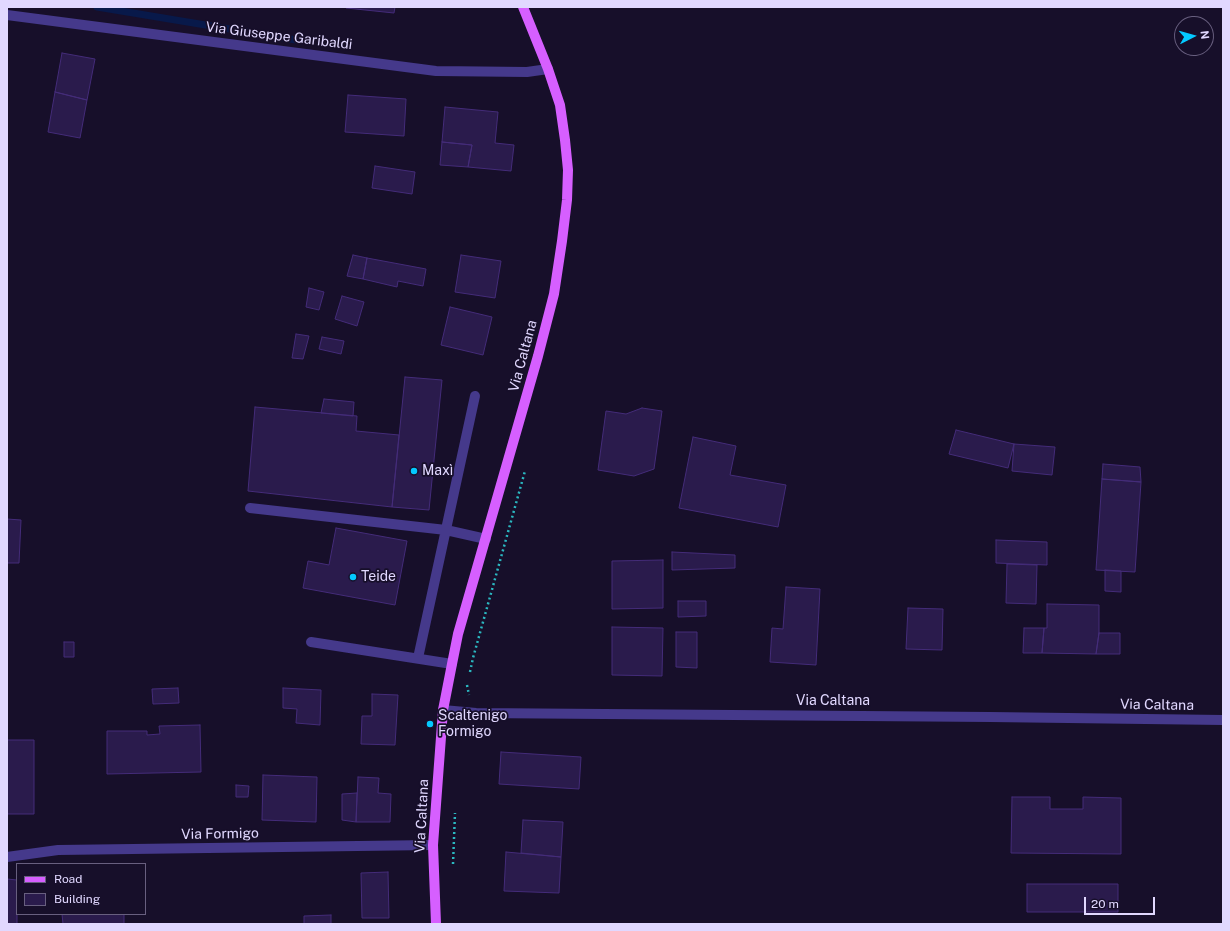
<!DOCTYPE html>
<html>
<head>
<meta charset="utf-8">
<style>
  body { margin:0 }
  #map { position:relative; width:1230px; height:931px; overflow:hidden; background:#170f2a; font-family:"Public Sans",sans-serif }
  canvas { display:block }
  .frame { position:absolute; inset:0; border:8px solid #e1d8ff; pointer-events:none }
  .legend { position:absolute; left:16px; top:863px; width:130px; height:52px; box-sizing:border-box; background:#170f2a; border:1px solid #685f7f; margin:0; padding:5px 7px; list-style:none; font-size:12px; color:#e1d8ff }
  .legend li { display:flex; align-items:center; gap:8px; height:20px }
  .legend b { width:20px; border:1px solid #685f7f }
  .north { position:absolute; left:1174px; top:16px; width:40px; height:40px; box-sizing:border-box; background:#170f2a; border:1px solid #685f7f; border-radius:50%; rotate:84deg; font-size:11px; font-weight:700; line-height:16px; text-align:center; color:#e1d8ff }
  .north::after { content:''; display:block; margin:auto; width:14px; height:18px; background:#04c9ff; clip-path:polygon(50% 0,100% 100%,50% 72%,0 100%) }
  .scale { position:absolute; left:1084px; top:897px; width:71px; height:18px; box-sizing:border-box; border:2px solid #e1d8ff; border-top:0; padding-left:5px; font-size:12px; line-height:14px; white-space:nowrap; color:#e1d8ff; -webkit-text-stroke:3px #170f2a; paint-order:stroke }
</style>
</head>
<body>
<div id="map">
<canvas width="1230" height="931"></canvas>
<div class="frame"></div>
<ul class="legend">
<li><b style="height:5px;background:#d65fff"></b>Road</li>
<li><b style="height:11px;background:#2a1b4c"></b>Building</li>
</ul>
<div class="north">N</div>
<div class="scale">20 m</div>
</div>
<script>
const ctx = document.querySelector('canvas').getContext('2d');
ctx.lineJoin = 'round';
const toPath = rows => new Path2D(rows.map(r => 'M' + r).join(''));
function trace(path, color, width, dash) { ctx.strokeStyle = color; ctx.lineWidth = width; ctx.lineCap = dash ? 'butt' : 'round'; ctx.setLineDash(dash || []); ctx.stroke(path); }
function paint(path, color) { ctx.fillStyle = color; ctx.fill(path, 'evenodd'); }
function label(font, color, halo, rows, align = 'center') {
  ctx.font = font + ' "Public Sans",sans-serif'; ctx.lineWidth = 3.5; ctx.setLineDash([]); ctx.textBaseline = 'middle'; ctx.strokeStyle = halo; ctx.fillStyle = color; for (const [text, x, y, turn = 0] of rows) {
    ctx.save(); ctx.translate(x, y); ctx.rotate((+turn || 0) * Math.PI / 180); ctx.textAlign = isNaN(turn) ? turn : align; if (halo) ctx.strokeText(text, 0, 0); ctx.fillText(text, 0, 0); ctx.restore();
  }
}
trace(toPath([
  [97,7,296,40]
]), '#08194a', 7);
const building = toPath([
  [346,7,395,7,394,13,346,8,346,7],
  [62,53,95,59,87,100,55,92,62,53],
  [55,92,87,100,80,138,48,132,55,92],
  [348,95,406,99,404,136,345,132,348,95],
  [445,107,498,112,495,143,514,145,511,171,468,167,472,145,442,142,445,107],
  [442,142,472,145,468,167,440,165,442,142],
  [375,166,415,172,412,194,372,188,375,166],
  [353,255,367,258,363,279,347,276,353,255],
  [461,255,501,261,495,298,455,292,461,255],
  [367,258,426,269,423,286,398,281,397,287,363,279,367,258],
  [309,288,324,292,319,310,306,307,309,288],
  [342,296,364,302,357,326,335,319,342,296],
  [450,307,492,317,483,355,441,345,450,307],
  [296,334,309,336,303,359,292,358,296,334],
  [322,337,344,341,341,354,319,349,322,337],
  [405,377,442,380,429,510,392,507,405,377],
  [324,399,354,402,353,416,321,413,324,399],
  [255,407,357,416,356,431,399,435,392,507,248,491,255,407],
  [642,408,662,411,654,469,634,476,598,470,606,411,626,414,642,408],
  [956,430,1014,444,1008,468,949,454,956,430],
  [693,437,736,446,730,475,786,485,778,527,679,508,693,437],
  [1014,444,1055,447,1052,475,1012,471,1014,444],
  [1103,464,1140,467,1141,482,1102,479,1103,464],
  [1102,479,1141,482,1135,572,1096,570,1102,479],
  [7,519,21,520,19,563,7,563,7,519],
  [336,528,407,541,395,605,303,588,308,561,329,565,336,528],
  [996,540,1047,542,1047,565,996,563,996,540],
  [672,552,735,555,735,568,672,570,672,552],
  [663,560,663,608,612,609,612,561,663,560],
  [1007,564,1037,565,1036,604,1006,603,1007,564],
  [1105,570,1121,571,1121,592,1105,591,1105,570],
  [786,587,820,589,816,665,770,662,772,628,783,629,786,587],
  [678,601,706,601,706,616,678,617,678,601],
  [1047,604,1099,605,1099,633,1096,654,1042,653,1044,628,1047,628,1047,604],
  [908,608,943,609,942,650,906,649,908,608],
  [612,627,663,628,662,676,612,675,612,627],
  [1024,628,1044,628,1042,653,1023,653,1024,628],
  [676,632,697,632,697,668,676,667,676,632],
  [1099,633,1120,633,1120,654,1096,654,1099,633],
  [64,642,74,642,74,657,64,657,64,642],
  [178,688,179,703,153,704,152,689,178,688],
  [283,688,321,690,320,725,296,723,297,709,283,708,283,688],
  [372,694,398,695,395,745,361,744,362,716,372,716,372,694],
  [200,725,201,772,107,774,107,731,147,731,147,735,160,734,159,726,200,725],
  [7,740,34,740,34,814,7,814,7,740],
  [501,752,581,757,579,789,499,784,501,752],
  [263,775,317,777,316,822,262,820,263,775],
  [358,777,379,778,378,793,391,794,390,822,356,822,358,777],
  [236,785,249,786,248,797,236,797,236,785],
  [357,793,356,822,342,820,342,794,357,793],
  [1012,797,1050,797,1050,809,1083,809,1083,797,1121,798,1121,854,1011,853,1012,797],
  [523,820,563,822,561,857,521,853,523,820],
  [506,852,561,857,559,893,504,891,506,852],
  [388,872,389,918,362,918,361,873,388,872],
  [7,879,17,880,17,924,7,924,7,879],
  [1027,884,1118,884,1118,912,1027,912,1027,884],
  [62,914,124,914,124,924,63,924,62,914],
  [331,915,331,924,304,924,304,916,331,915]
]);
paint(building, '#2a1b4c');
trace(building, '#442c79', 1);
trace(toPath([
  [470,672,473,658,525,471],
  [467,685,469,695],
  [453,864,455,813]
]), '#2bb8c1', 2.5, [2, 3]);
trace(toPath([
  [7,15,436,71,527,72,548,69],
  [250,508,446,530,486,539],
  [311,642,452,664],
  [418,658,475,396],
  [443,710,476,713,990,717,1223,720],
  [7,857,58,850,433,845]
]), '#45398b', 10);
trace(toPath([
  [436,924,433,845,443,710,452,664,458,634,538,356,554,294,562,241,567,200,568,170,565,140,560,105,548,69,523,7]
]), '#d65fff', 10);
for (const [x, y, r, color] of [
  [414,471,4,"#04c9ff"],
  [353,577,4,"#04c9ff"],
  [430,724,4,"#04c9ff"]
]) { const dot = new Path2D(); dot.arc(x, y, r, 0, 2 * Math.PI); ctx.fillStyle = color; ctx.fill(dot); trace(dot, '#170f2a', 1.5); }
label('14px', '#e1d8ff', '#170f2a', [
  ["Via Giuseppe Garibaldi",279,36,7],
  ["Via Caltana",523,356,-75],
  ["Via Caltana",833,701],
  ["Via Caltana",1157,705,1],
  ["Via Caltana",422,816,-87],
  ["Via Formigo",220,834,-1]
]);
label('14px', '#e1d8ff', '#170f2a', [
  ["Maxì",422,471],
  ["Teide",361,577],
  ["Scaltenigo",438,716],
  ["Formigo",438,732]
], 'left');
</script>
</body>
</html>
